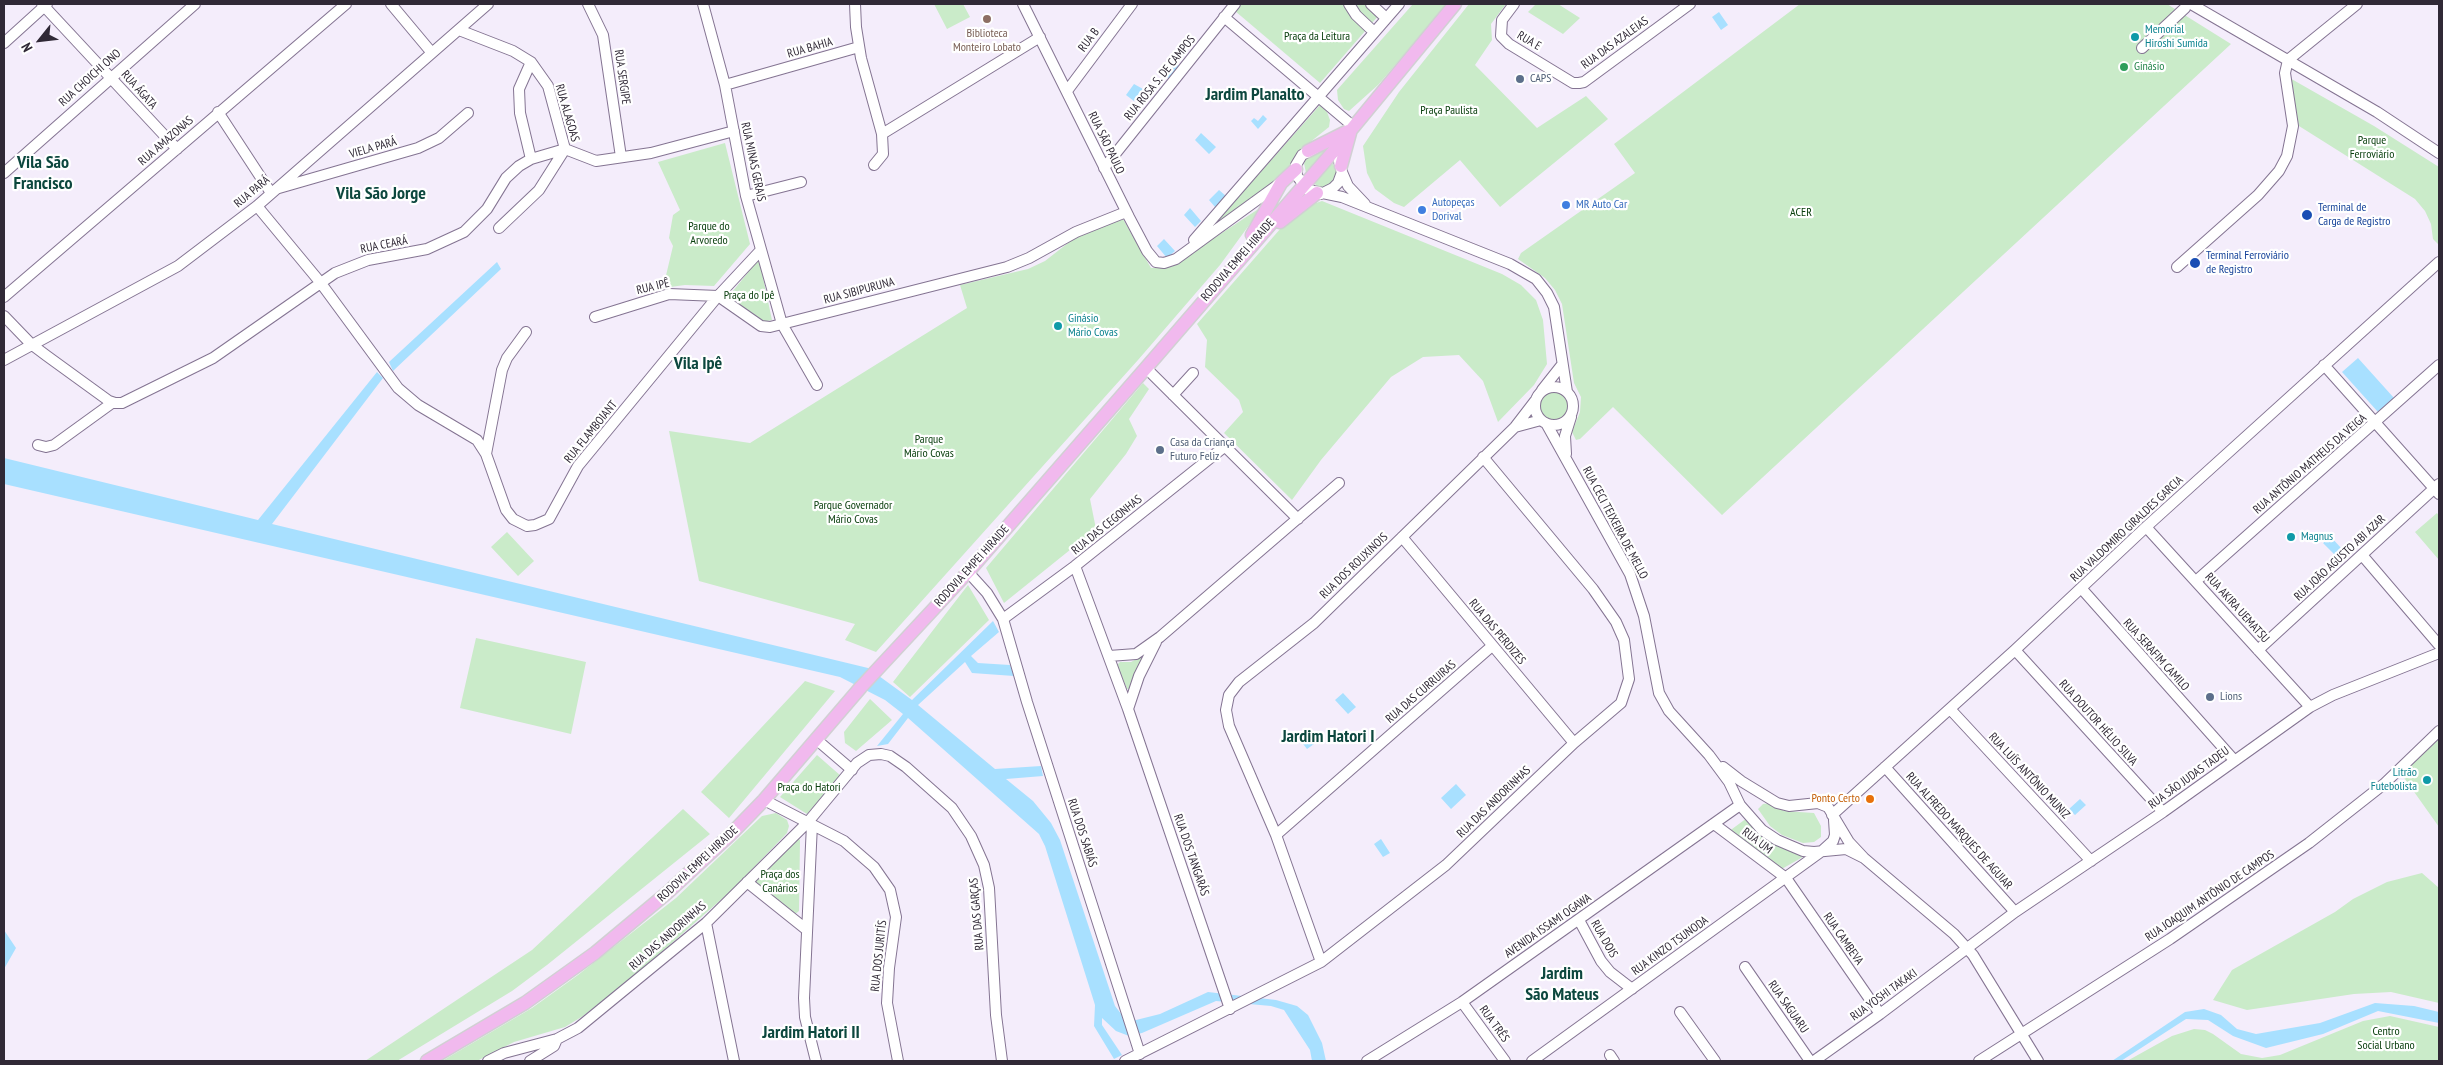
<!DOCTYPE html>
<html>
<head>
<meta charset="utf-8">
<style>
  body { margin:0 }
  #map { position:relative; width:2443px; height:1065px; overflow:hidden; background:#f4edfb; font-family:"PT Sans Narrow",sans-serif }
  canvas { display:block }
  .frame { position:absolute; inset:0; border:5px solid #302936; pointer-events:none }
  .north { position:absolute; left:15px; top:15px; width:50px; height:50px; -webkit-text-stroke:4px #fff; paint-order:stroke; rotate:241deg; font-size:14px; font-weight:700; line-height:20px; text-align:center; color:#302936 }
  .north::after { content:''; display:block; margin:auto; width:18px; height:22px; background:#302936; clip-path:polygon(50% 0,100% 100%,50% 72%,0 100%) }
</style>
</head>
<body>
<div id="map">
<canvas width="2443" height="1065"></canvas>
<div class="frame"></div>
<div class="north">N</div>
</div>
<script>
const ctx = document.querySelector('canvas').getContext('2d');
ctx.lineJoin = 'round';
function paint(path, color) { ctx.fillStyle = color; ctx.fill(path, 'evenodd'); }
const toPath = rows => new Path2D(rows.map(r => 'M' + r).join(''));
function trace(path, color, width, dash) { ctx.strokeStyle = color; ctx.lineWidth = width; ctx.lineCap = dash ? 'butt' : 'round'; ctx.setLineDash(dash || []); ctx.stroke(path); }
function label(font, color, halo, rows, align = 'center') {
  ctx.font = font + ' "PT Sans Narrow",sans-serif'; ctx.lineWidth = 4.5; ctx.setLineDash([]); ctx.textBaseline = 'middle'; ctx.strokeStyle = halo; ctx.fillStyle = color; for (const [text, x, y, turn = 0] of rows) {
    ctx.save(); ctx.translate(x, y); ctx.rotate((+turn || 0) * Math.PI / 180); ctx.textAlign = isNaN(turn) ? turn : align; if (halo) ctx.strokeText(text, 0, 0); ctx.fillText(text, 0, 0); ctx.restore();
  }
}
paint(toPath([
  [934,4,963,4,970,17,947,29],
  [1241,4,1367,4,1379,15,1320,83,1235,11],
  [1413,4,1448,4,1378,85,1349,111,1344,109,1338,100,1337,90],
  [1469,4,1506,4,1491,24,1492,40,1475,65,1537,128,1586,96,1608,119,1500,207,1460,160,1404,207,1394,203,1375,189,1367,173,1363,146,1399,92],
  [1536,4,1558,4,1580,18,1563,34,1528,12],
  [1800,4,2167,4,2231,44,1722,515,1613,407,1580,439,1576,440,1572,432,1580,412,1581,397,1574,383,1562,304,1555,290,1545,278,1518,259,1521,253,1635,173,1614,144],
  [2288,77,2374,126,2439,167,2439,245,2433,239,2431,224,2425,211,2415,199,2299,126],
  [1320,105,1327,112,1330,120,1329,127,1299,151,1291,166,1278,180,1212,227],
  [725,143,750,244,714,286,685,285,663,288,673,246,669,238,673,215,680,210,658,162],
  [1321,151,1325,153,1306,173,1304,163,1308,156],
  [1332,163,1338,171,1334,183,1323,188,1317,186,1314,183],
  [1322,201,1502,274,1521,285,1536,300,1543,320,1547,364,1534,385,1498,422,1483,381,1459,355,1423,357,1391,377,1321,460,1292,500,1224,433,1243,412,1239,400,1205,367,1207,340,1197,324,1281,228,1301,208],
  [1263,206,1220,265,1138,360,876,652,845,640,855,624,699,581,669,431,750,443,967,308,960,285,1028,269,1045,261,1077,236,1123,219,1151,268,1170,267],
  [759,259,772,320,763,322,728,297],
  [1143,383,1149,389,1129,419,1137,436,1126,454,1090,499,1096,529,1004,603,986,568],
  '1540 406a14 14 0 1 1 28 0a14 14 0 1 1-28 0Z',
  [2437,513,2439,516,2439,560,2415,532],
  [507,532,534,561,518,576,491,547],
  [968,585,989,620,910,697,893,682],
  [476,638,586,662,571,734,460,708],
  [1142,656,1144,659,1130,689,1127,689,1117,665,1120,662,1131,662],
  [805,681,835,691,729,818,701,792],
  [870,699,892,720,856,751,845,743,844,732],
  [2439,735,2439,827,2400,772],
  [817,755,841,776,807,814,780,797],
  [1770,803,1784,811,1814,813,1821,826,1821,837,1814,842,1803,843,1782,835,1770,826,1758,809,1763,804],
  [683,809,710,834,547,965,512,991,397,1061,365,1061,532,950],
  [776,813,787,820,789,826,787,833,732,890,638,973,583,1016,565,1027,514,1042,477,1061,442,1061,532,1008,578,975,676,898,762,816],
  [1747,818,1808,854,1780,870,1728,832],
  [798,838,800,840,799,911,794,915,755,884,756,880],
  [2422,873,2439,888,2439,1003,2391,992,2354,994,2247,1010,2213,1000,2232,970,2335,912,2353,899,2387,882],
  [2390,1016,2439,1027,2439,1061,2127,1061,2172,1036,2194,1029,2205,1030,2213,1034,2241,1054,2262,1058,2280,1055,2363,1021]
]), '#caebc9');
paint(toPath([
  [1719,12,1728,25,1721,30,1712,17],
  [1173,61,1179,66,1169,79,1162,74],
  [1134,84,1143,89,1134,101,1126,95],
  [1263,115,1267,119,1258,129,1251,121,1254,118,1258,121],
  [1201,133,1216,147,1209,154,1195,140],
  [1219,190,1226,196,1215,207,1209,200],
  [1190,208,1201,221,1195,227,1184,215],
  [1164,239,1175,251,1167,258,1157,246],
  [497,262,501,269,393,371,389,362],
  [2358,358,2394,398,2378,412,2342,372],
  [377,372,383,378,272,524,868,668,912,700,993,621,999,632,971,656,978,663,1010,665,1014,676,972,673,965,662,918,705,995,769,1041,766,1043,776,1006,779,1033,801,1051,823,1060,840,1115,1006,1122,1015,1136,1020,1160,1014,1208,992,1276,1000,1297,1006,1308,1015,1322,1043,1326,1061,1312,1061,1310,1050,1284,1010,1271,1006,1216,1001,1142,1033,1129,1036,1116,1031,1102,1018,1102,1025,1122,1055,1114,1059,1094,1026,1095,1005,1045,846,1039,834,908,718,888,744,877,746,903,714,885,700,840,677,4,484,4,458,258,520],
  [2330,536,2342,549,2335,555,2323,543],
  [1343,693,1356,707,1348,714,1335,700],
  [1303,731,1314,744,1307,749,1297,736],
  [1456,784,1466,795,1451,809,1441,798],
  [2080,799,2086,805,2075,815,2069,809],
  [1381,839,1390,853,1383,857,1374,844],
  [4,930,16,948,4,969],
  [2375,1003,2414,1006,2439,1012,2439,1023,2378,1011,2323,1034,2266,1048,2233,1036,2208,1020,2186,1019,2121,1061,2112,1061,2185,1012,2204,1009,2221,1015,2237,1029,2256,1034,2320,1023]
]), '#a8e0ff');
const minor = toPath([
  [42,4,177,149],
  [391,4,432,53],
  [588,4,603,35,621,157],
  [703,4,725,85,746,196,782,324,817,385],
  [855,4,856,27,861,58,882,134],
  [1023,4,1129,217,1147,251,1156,262,1164,263,1176,259,1279,184],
  [1349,4,1356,15,1374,32],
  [1371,4,1386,18],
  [1514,4,1502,20,1501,36,1509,44,1573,83,1579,83,1584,82,1690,4],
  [2191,4,2377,112,2439,153],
  [1224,17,1354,127],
  [459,30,513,51,531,62,548,86,565,149,539,190,499,228],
  [4,43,47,4],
  [2142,48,2185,8],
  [531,62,519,89,520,113,531,159],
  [725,85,859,47],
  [1067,91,1132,4],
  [218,112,271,193],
  [1315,148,1302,155,1296,165,1297,176,1308,190,1342,197,1510,264,1536,279,1547,293,1554,307,1567,392],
  [874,165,883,154,882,134,1040,37],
  [1104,168,1235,4],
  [1342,172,1348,186,1365,204],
  [4,173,195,4],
  [279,188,418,148,439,138,468,113],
  [1321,194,1333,188,1338,183,1342,172,1339,161],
  [746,196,801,182],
  [257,206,320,282,398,388,418,405,477,440,486,454,506,510,513,519,527,526,535,525,549,519,578,466,718,296,760,251],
  [1194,240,1399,4],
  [2177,267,2258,195,2279,171,2287,156,2293,126,2285,73,2288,60,2357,4],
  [718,296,761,326,770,327,1007,267,1029,258,1076,232,1126,212],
  [4,297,346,4],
  [4,316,31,344,47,356,109,401,115,403,122,403,213,358,335,273,368,260,427,249,464,232,487,209,506,178,519,166,531,159,565,149,596,161,651,153,734,131],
  [595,317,669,294,718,296],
  [4,360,178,266,257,206,488,4],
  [2324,365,2439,494],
  [1146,368,1298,519],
  '1535 406a19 19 0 1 1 38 0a19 19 0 1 1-38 0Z',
  [1542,390,1561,366],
  [1173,395,1193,373],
  [1546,423,1630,574,1644,616,1659,693,1669,711,1709,755,1729,782,1740,805,1762,830,1777,840,1803,851,1814,852,1846,849,1864,858],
  [1515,427,1541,420],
  [38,445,46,447,54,445,112,403],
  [486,454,502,370,507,358,526,332],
  [1566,454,1565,436,1571,417],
  [2146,527,2310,707],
  [1402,537,1574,743],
  [2362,555,2439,645],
  [1075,566,1128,709,1230,1009],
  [968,572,987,593,1003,619,1027,702,1140,1054],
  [2196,581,2439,365],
  [2081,588,2234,760],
  [1003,619,1075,566,1224,447],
  [2015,650,2163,812],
  [2258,650,2439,484],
  [1109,656,1136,654,1160,637,1339,483],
  [1128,709,1139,676,1156,642],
  [1950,709,2091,861],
  [817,740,852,770],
  [1723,767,1741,781,1777,803,1789,806,1818,803,1828,807,1849,842,1864,858,1954,934,1973,955,2038,1061],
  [1885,767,2015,912],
  [764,800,844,841,874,867,890,890,896,917,889,968,887,1003,898,1061],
  [1832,815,2015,650,2146,527,2439,262],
  [812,824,804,998,805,1017,816,1061],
  [1714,824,1786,878,1880,1014],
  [1276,835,1492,646],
  [747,882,807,930],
  [1579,920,1601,961,1610,972,1632,989],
  [706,923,734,1061],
  [1321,962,1276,835,1229,726,1226,710,1229,695,1239,682,1314,623,1515,427,1535,401],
  [1745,967,1810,1061],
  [1462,1002,1505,1061],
  [1680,1012,1715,1061],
  [1610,1055,1614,1061],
  [488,1061,504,1053,557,1039,578,1028,706,923,808,822,857,763,869,755,881,754,890,756,906,767,952,808,971,836,984,865,989,888,996,1015,1002,1061],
  [530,1061,554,1046,557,1039],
  [1125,1061,1321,962,1446,865,1574,743,1621,703,1629,679,1624,640,1616,622,1593,589,1483,457],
  [1367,1061,1462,1002,1740,805],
  [1532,1061,1822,851,1833,841,1835,835,1834,820],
  [1814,1061,1880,1014,2015,912,2163,812,2310,707,2333,695,2439,653],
  [1979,1061,2170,939,2309,843,2384,784,2439,731]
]);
const major = toPath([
  [1308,151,1348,131],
  [1341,166,1350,133],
  [1280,222,1317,193],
  [1252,235,1281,183,1296,169],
  [427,1061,525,1003,595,953,667,893,731,834,764,800,861,687,968,572,1146,368,1332,153,1455,4]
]);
trace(minor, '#847492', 12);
trace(major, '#d1d0d3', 15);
trace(minor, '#fff', 10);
trace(major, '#f1b9ee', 12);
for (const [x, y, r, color] of [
  [987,19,5,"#8d6e63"],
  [2135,37,5,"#0f9aa8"],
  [2124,67,5,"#2e9e5b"],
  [1520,79,5,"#5c6f8a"],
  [1566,205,5,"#3f7fe0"],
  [1422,210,5,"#3f7fe0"],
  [2307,215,6,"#1a4fb4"],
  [2195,263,6,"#1a4fb4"],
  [1058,326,5,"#0f9aa8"],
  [1160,450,5,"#5c6f8a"],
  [2291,537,5,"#0f9aa8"],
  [2210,697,5,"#5c6f8a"],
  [2427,780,5,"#0f9aa8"],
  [1870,799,5,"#e8710a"]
]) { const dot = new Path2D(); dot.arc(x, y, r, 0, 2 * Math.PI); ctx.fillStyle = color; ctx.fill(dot); trace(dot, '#fff', 2); }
label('12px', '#0d838f', '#fff', [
  ["Memorial",2145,30],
  ["Hiroshi Sumida",2145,44],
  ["Ginásio",1068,319],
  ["Mário Covas",1068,333],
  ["Magnus",2301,537],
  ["Litrão",2417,773,"right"],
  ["Futebolista",2417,787,"right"]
], 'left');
label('12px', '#785e54', '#fff', [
  ["Biblioteca",987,34],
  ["Monteiro Lobato",987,48]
]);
label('12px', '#0b400f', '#fff', [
  ["Praça da Leitura",1317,37],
  ["Praça Paulista",1449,111],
  ["Parque",2372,141],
  ["Ferroviário",2372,155],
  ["ACER",1801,213],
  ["Parque do",709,227],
  ["Arvoredo",709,241],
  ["Praça do Ipê",749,296],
  ["Parque",929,440],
  ["Mário Covas",929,454],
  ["Parque Governador",853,506],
  ["Mário Covas",853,520],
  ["Praça do Hatori",809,788],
  ["Praça dos",780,875],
  ["Canários",780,889],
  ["Centro",2386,1032],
  ["Social Urbano",2386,1046]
]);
label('12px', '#302936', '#fff', [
  ["RUA B",1089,40,-53],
  ["RUA E",1529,41,31],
  ["RUA DAS AZALEIAS",1615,43,-36],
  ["RUA BAHIA",810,48,-16],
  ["RUA SERGIPE",622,77,82],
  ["RUA CHOICHI ONO",90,78,-42],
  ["RUA ROSA S. DE CAMPOS",1160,78,-51],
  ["RUA ÁGATA",139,90,48],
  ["RUA ALAGOAS",567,113,74],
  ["RUA AMAZONAS",166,141,-41],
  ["RUA SÃO PAULO",1106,143,64],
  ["VIELA PARÁ",373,148,-16],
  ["RUA MINAS GERAIS",753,162,78],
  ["RUA PARÁ",252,192,-40],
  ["RUA CEARÁ",384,245,-11],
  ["RODOVIA EMPEI HIRAIDE",1238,260,-49],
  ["RUA IPÊ",653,287,-13],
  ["RUA SIBIPURUNA",859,291,-15],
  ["RUA FLAMBOIANT",591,432,-51],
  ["RUA ANTÔNIO MATHEUS DA VEIGA",2310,464,-41],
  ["RUA CECI TEIXEIRA DE MELLO",1615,523,62],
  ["RUA DAS CEGONHAS",1107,525,-39],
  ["RUA VALDOMIRO GIRALDES GARCIA",2127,529,-43],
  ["RUA JOÃO AGUSTO ABI AZAR",2340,558,-43],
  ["RODOVIA EMPEI HIRAIDE",972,566,-48],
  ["RUA DOS ROUXINOIS",1354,566,-44],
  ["RUA AKIRA UEMATSU",2237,608,48],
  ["RUA DAS PERDIZES",1497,632,50],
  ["RUA SERAFIM CAMILO",2156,655,48],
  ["RUA DAS CURRUIRAS",1421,692,-41],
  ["RUA DOUTOR HÉLIO SILVA",2098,723,48],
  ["RUA LUÍS ANTÔNIO MUNIZ",2029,776,47],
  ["RUA SÃO JUDAS TADEU",2189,778,-36],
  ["RUA DAS ANDORINHAS",1494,802,-44],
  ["RUA ALFREDO MARQUES DE AGUIAR",1959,831,48],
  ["RUA DOS SABIÁS",1082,833,72],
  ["RUA UM",1757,841,37],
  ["RUA DOS TANGARÁS",1191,855,71],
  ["RODOVIA EMPEI HIRAIDE",698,864,-43],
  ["RUA JOAQUIM ANTÔNIO DE CAMPOS",2210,896,-34],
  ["RUA DAS GARÇAS",977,914,-95],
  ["AVENIDA ISSAMI OGAWA",1548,926,-35],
  ["RUA DAS ANDORINHAS",668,936,-41],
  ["RUA DOIS",1604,939,60],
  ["RUA CAMBEVA",1843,939,55],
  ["RUA KINZO TSUNODA",1670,946,-36],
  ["RUA DOS JURITÍS",879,956,-84],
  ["RUA YOSHI TAKAKI",1884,995,-36],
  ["RUA SAGUARU",1788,1007,55],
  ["RUA TRÊS",1494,1024,54]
]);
label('12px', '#27864d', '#fff', [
  ["Ginásio",2134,67]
], 'left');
label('12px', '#4e5e75', '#fff', [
  ["CAPS",1530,79],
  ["Casa da Criança",1170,443],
  ["Futuro Feliz",1170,457],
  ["Lions",2220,697]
], 'left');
label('12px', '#366cbe', '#fff', [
  ["Autopeças",1432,203],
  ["Dorival",1432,217],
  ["MR Auto Car",1576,205]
], 'left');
label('12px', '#164399', '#fff', [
  ["Terminal de",2318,208],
  ["Carga de Registro",2318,222],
  ["Terminal Ferroviário",2206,256],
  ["de Registro",2206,270]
], 'left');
label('12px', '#c56008', '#fff', [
  ["Ponto Certo",1860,799]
], 'right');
label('bold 18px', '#0c473e', '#fff', [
  ["Jardim Planalto",1255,95],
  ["Vila São",43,163],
  ["Francisco",43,184],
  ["Vila São Jorge",381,194],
  ["Vila Ipê",698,364],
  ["Jardim Hatori I",1328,737],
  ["Jardim",1562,974],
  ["São Mateus",1562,995],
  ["Jardim Hatori II",811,1033]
]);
</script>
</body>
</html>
